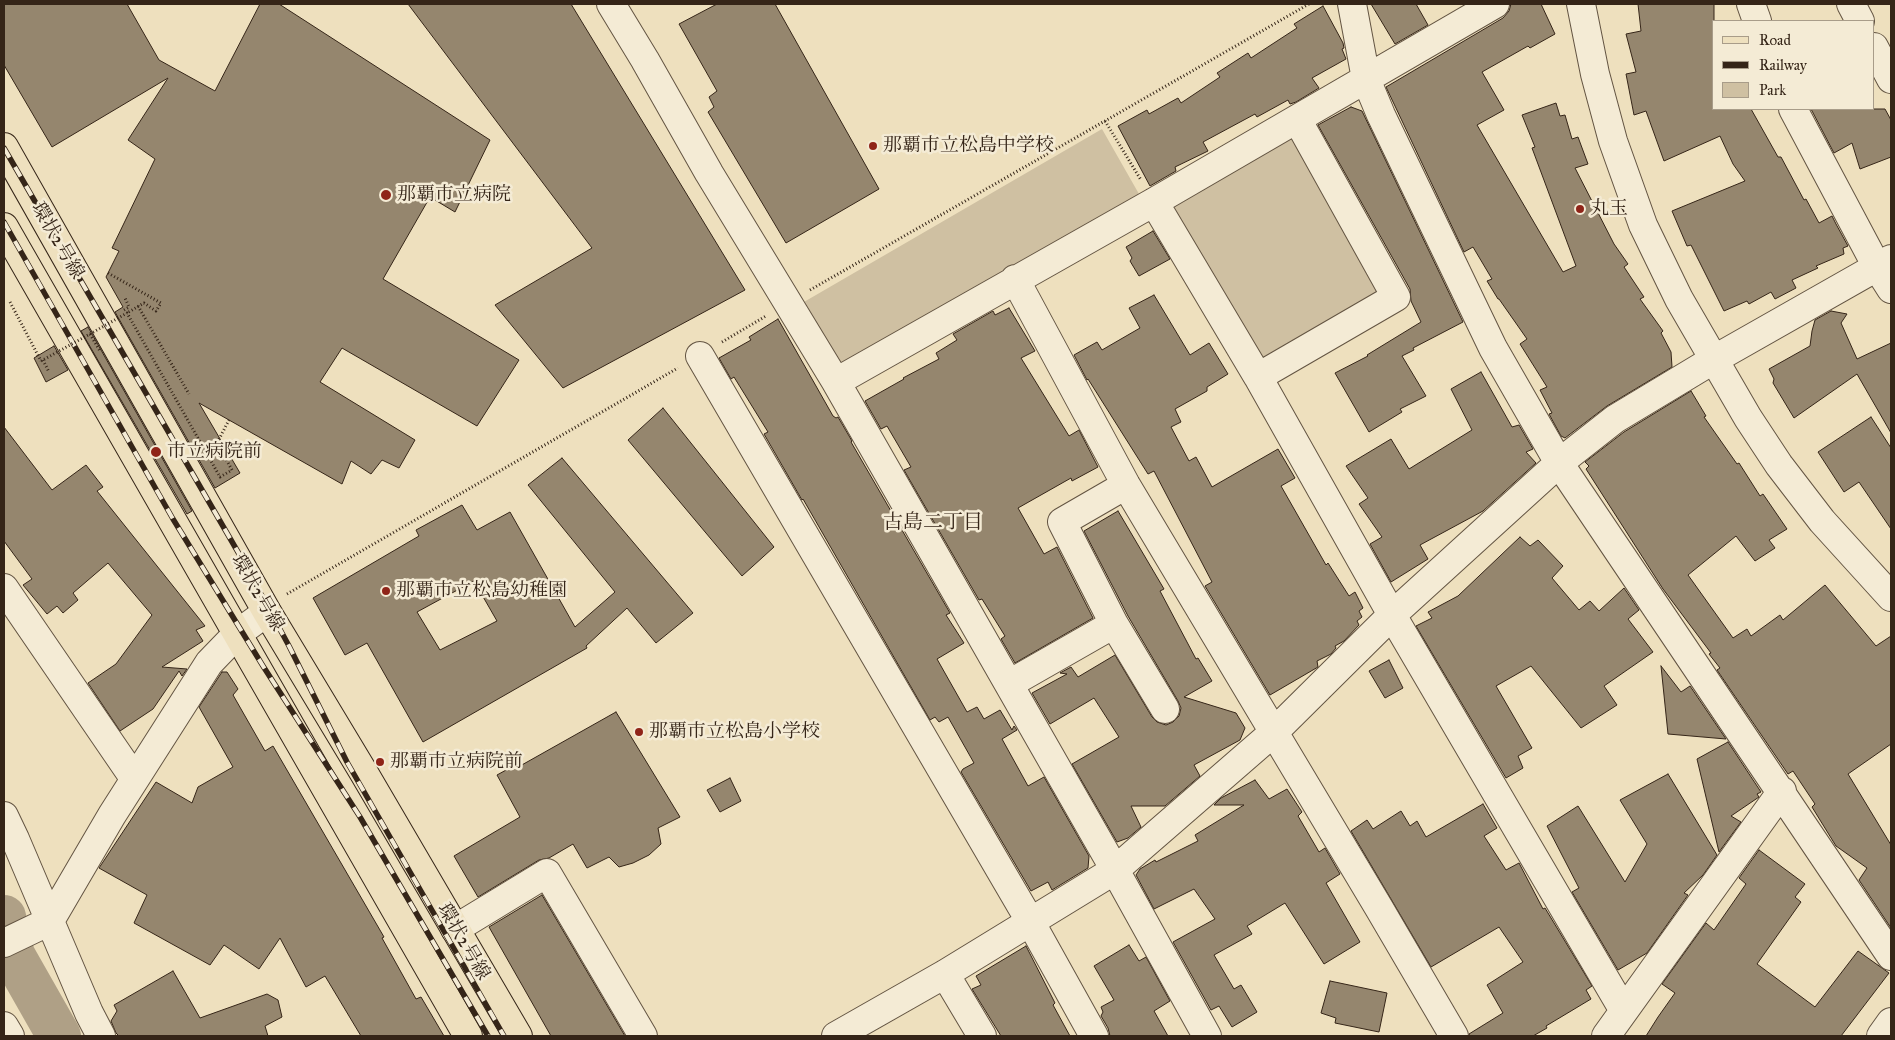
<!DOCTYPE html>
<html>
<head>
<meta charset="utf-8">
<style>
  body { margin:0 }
  #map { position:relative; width:1895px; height:1040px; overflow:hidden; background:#eee0be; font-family:"IM FELL Great Primer",serif }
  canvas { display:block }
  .frame { position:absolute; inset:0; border:5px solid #352518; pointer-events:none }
  .legend { position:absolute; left:1712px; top:20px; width:162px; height:90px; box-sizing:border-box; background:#f4ebd5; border:1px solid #a89c89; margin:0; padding:6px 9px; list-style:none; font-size:15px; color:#352518 }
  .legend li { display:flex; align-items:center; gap:10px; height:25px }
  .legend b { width:25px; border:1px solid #a89c89 }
</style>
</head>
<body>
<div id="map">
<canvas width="1895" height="1040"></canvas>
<div class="frame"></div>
<ul class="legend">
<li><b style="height:6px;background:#eee0be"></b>Road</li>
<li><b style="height:6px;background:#352518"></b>Railway</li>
<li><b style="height:14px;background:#cfc0a2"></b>Park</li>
</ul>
</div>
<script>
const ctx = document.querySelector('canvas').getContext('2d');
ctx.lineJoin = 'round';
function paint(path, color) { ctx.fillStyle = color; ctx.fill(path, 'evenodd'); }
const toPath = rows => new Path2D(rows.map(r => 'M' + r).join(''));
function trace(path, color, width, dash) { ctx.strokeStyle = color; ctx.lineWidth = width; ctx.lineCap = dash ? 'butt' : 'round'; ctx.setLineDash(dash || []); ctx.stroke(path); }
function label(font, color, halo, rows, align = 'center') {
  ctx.font = font + ' "IM FELL Great Primer","Noto Serif JP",serif'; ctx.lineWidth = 5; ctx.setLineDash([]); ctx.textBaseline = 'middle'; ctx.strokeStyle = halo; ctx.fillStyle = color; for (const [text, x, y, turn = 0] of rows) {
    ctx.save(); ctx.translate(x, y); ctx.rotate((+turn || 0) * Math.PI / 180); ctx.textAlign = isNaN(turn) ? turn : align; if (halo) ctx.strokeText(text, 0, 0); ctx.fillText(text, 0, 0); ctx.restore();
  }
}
paint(toPath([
  [1295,128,1388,292,1262,366,1171,221,1175,198],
  [1102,129,1139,194,847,363,828,358,797,306]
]), '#cfc0a2');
trace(toPath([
  [4,917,13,955,59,1036]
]), '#afa086', 44);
const building = toPath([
  [4,4,127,4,159,60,215,91,260,4,279,4,490,140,455,212,430,197,383,279,519,360,477,426,342,348,320,382,415,440,399,468,382,460,371,474,351,461,342,484,199,403,240,473,215,488,115,312,123,307,106,277,119,251,112,248,155,159,128,140,168,78,52,147,4,65,4,4],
  [408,4,571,4,745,290,563,388,495,305,592,248,408,4],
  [717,4,775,4,879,189,786,243,708,112,714,107,709,97,717,91,679,24,717,4],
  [1371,4,1416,4,1428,25,1395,44,1371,4],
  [1511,4,1541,4,1555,34,1530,48,1528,46,1482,72,1504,110,1477,125,1563,272,1576,266,1532,148,1535,147,1522,115,1556,103,1560,116,1565,115,1572,139,1578,137,1588,164,1575,168,1614,244,1628,264,1624,267,1644,297,1640,299,1663,331,1661,333,1671,352,1672,367,1607,406,1565,438,1561,436,1549,414,1552,413,1540,390,1547,387,1520,344,1527,339,1499,299,1498,299,1487,281,1492,279,1473,247,1464,252,1386,87,1503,18,1509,11,1511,4],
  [1638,4,1714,4,1714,109,1751,109,1778,157,1781,157,1804,200,1806,199,1819,223,1832,216,1836,224,1848,246,1843,248,1844,254,1816,266,1818,268,1792,280,1796,288,1775,299,1771,292,1749,304,1747,301,1724,311,1691,245,1687,246,1672,211,1745,181,1733,164,1720,136,1664,161,1646,111,1634,115,1626,74,1636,72,1626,34,1641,31,1638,4],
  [1323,6,1343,43,1344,48,1342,49,1346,59,1312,78,1319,88,1296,102,1290,104,1288,100,1257,117,1255,114,1203,142,1208,151,1175,167,1176,171,1150,186,1118,126,1147,110,1149,114,1178,98,1181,103,1220,77,1217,73,1248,53,1251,58,1297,28,1294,24,1323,6],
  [1351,107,1362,111,1463,322,1413,348,1414,350,1402,356,1426,396,1400,409,1402,412,1369,432,1335,373,1368,356,1367,355,1421,322,1411,301,1410,289,1318,125,1351,107],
  [1811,109,1885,109,1891,120,1891,157,1860,169,1852,143,1834,153,1811,109],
  [1153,231,1170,259,1139,276,1130,261,1132,258,1126,247,1153,231],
  [1154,295,1190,355,1209,343,1228,374,1207,387,1207,391,1175,409,1181,422,1171,427,1189,461,1196,457,1212,487,1278,449,1295,478,1281,486,1326,565,1328,563,1349,596,1355,592,1363,608,1359,611,1362,617,1357,621,1359,625,1344,641,1335,646,1336,648,1331,654,1317,661,1318,667,1270,695,1205,586,1212,582,1154,471,1148,474,1088,379,1087,380,1074,355,1097,342,1102,350,1140,328,1129,308,1154,295],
  [1009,308,1035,351,1021,358,1069,436,1079,430,1098,467,1072,481,1071,478,1018,508,1044,554,1057,547,1093,618,1015,663,1001,639,1005,636,982,599,979,600,904,470,911,467,887,426,881,429,865,401,904,379,903,378,939,359,936,353,957,340,953,334,993,311,995,315,1009,308],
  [1831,311,1847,314,1841,323,1857,359,1891,343,1891,433,1857,374,1794,418,1773,383,1774,379,1769,369,1810,346,1812,331,1815,320,1831,311],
  [778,319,833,416,836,418,838,417,852,441,851,442,950,613,946,615,964,643,937,659,967,712,977,707,984,719,1000,710,1012,730,1014,726,1017,730,1002,739,1028,786,1044,777,1089,856,1088,868,1052,890,1048,882,1031,891,961,772,963,769,974,763,948,717,939,722,935,717,930,720,803,499,802,500,764,434,768,432,734,377,731,379,719,358,751,340,749,337,778,319],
  [88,327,192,511,187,514,81,331,88,327],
  [54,346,68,370,46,382,34,358,54,346],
  [1481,372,1512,427,1519,425,1533,449,1526,452,1536,463,1483,511,1420,545,1428,559,1391,582,1370,544,1382,537,1359,504,1368,498,1346,466,1391,439,1409,469,1472,430,1451,389,1481,372],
  [1691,391,1706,416,1704,417,1737,464,1739,463,1760,496,1763,494,1787,529,1769,540,1775,548,1755,561,1736,536,1688,575,1733,638,1747,629,1751,636,1780,615,1783,620,1825,585,1876,646,1891,636,1891,744,1848,774,1891,845,1891,928,1859,880,1867,868,1836,846,1812,807,1815,804,1793,771,1788,774,1717,670,1720,668,1709,654,1711,653,1663,589,1586,469,1589,466,1585,462,1624,432,1691,391],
  [663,408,774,547,742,576,628,440,663,408],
  [1871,417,1891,448,1891,529,1859,482,1844,492,1818,452,1871,417],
  [4,427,52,490,86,465,103,487,97,491,205,626,196,630,203,641,162,667,187,669,182,676,179,671,153,709,120,731,88,683,116,664,152,615,108,563,73,593,78,600,63,613,57,606,47,614,23,585,32,579,4,541,4,427],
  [562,458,693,613,656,643,627,608,586,646,587,648,423,742,367,643,345,655,313,598,419,536,416,530,462,505,477,530,510,512,575,627,615,592,528,485,562,458],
  [474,581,497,621,440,650,417,612,474,581],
  [1118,511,1164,589,1160,591,1196,659,1198,658,1212,681,1184,697,1236,713,1245,728,1240,740,1194,765,1200,776,1165,806,1131,806,1141,827,1128,838,1117,842,1072,764,1119,737,1094,698,1050,724,1032,693,1067,674,1060,673,1071,667,1078,677,1115,655,1152,717,1157,722,1166,725,1173,722,1179,716,1181,708,1178,701,1128,616,1084,531,1118,511],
  [1520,537,1530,546,1538,540,1563,566,1552,578,1579,610,1590,601,1599,611,1624,588,1639,610,1628,619,1653,652,1604,686,1617,705,1581,728,1531,666,1496,686,1532,748,1518,756,1523,768,1506,778,1416,626,1432,618,1428,612,1458,596,1520,537],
  [1389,660,1403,688,1385,698,1369,671,1389,660],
  [1661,666,1681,692,1690,686,1726,739,1668,734,1661,666],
  [222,672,227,672,238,689,233,695,265,751,273,746,384,937,382,938,416,999,421,997,444,1036,361,1036,325,976,306,987,280,938,259,969,224,945,210,965,134,923,147,895,99,868,156,782,192,803,198,787,233,767,199,707,222,672],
  [616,712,680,817,658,828,661,844,649,855,633,863,619,867,609,857,587,868,573,844,549,858,539,860,478,897,454,856,520,817,497,775,519,763,520,766,616,712],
  [1728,742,1761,792,1757,794,1759,797,1731,816,1741,822,1719,852,1697,759,1728,742],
  [1668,774,1717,855,1703,875,1684,893,1688,895,1647,953,1618,970,1572,892,1579,888,1547,826,1578,806,1625,882,1647,844,1620,800,1668,774],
  [730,778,741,801,720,812,707,790,730,778],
  [1255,780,1269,799,1287,789,1302,812,1298,816,1319,852,1325,848,1340,874,1326,883,1360,942,1324,964,1285,903,1247,926,1252,934,1214,955,1234,989,1241,985,1257,1012,1232,1027,1219,1006,1211,1010,1173,942,1215,919,1194,889,1154,909,1136,875,1140,869,1155,860,1156,862,1198,841,1195,835,1244,805,1214,805,1221,798,1255,780],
  [1483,804,1497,828,1484,836,1506,870,1519,863,1543,909,1545,908,1592,986,1586,990,1591,999,1546,1026,1547,1028,1533,1036,1470,1036,1469,1034,1503,1013,1487,985,1523,962,1499,927,1431,967,1351,831,1367,820,1373,829,1401,811,1410,826,1417,821,1426,837,1483,804],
  [1759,850,1805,884,1795,897,1801,902,1757,964,1815,1007,1858,951,1889,973,1841,1036,1646,1036,1658,1017,1675,993,1662,984,1706,923,1714,930,1746,884,1739,878,1759,850],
  [542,895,625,1036,551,1036,489,927,542,895],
  [1129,945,1139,961,1146,957,1170,1001,1154,1011,1168,1036,1110,1036,1108,1028,1101,1016,1103,1012,1101,1007,1114,1000,1094,966,1129,945],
  [1026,946,1055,1003,1053,1005,1070,1036,1001,1036,972,989,981,985,976,976,1026,946],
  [173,971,200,1018,267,994,278,1000,282,1017,265,1026,268,1036,119,1036,116,1033,111,1021,117,1011,114,1005,173,971],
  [1330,981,1387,993,1379,1032,1335,1023,1336,1018,1321,1013,1330,981]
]);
paint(building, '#95866e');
trace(building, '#352518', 1);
const minor = toPath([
  [611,4,645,60,709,173,836,382,1115,870,1207,1036],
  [1352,4,1366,79,1381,115,1493,348,1559,463,1891,956],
  [1581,4,1595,74,1613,141,1643,225,1679,299,1748,418,1779,465,1822,521,1891,597],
  [1751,4,1757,21],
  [1851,4,1860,21],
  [1874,47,1891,79],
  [1793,109,1877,267,1891,289],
  [1154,202,1258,377,1392,615,1624,1011],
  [1015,279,1126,485,1379,908,1454,1036],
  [700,356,1030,921,1094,1036],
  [1258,377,1396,297,1297,119],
  [836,382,1154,202,1495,4],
  [4,588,134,778],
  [1114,624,1165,709],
  [1009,684,1114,624,1062,522,1126,485],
  [4,816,15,839,89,1013,101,1036],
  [455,929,547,873,643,1036],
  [4,943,50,921,112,815,209,663,237,634,267,612],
  [945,974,982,1036],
  [4,1026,10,1036],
  [836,1036,945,974,1115,870,1274,732,1392,615,1559,463,1615,419,1713,360,1891,259],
  [1606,1036,1782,791],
  [1881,1036,1891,1022]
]);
const major = toPath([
  [4,147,267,612,364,773,518,1036],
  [4,227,468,1036]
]);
trace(minor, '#635442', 30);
trace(major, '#352518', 30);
trace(toPath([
  [1105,121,1141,180],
  [108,273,161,303,156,311,144,303,127,313],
  [810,290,1309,4],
  [10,302,41,361],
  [138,306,189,394],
  [124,310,129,307,125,298],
  [722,342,766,316],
  [43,360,49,372],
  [205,450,217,443],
  [287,594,678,368]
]), '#352518', 3, [1, 2.5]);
trace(minor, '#f4ebd5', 28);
trace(major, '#eee0be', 28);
const rail = toPath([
  [4,148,242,559,289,646,347,762,504,1036],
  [4,222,173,519,263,666,360,817,488,1036]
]);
trace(rail, '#352518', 5.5);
trace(rail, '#f4ebd5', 4, [11]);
trace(toPath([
  [90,334,127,313,220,477,232,470,217,443,229,420],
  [41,361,90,334,100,351]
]), '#352518', 3, [1, 2.5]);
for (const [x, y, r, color] of [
  [873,146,5,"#8f2418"],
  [386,195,6,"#8f2418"],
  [1580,209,5,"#8f2418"],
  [156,452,6,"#8f2418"],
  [386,591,5,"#8f2418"],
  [639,732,5,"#8f2418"],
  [380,762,5,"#8f2418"]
]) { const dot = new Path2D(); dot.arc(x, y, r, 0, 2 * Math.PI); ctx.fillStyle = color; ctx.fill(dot); trace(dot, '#f4ebd5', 2); }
label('19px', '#352518', '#f4ebd5', [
  ["那覇市立松島中学校",883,146],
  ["那覇市立病院",397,195],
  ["丸玉",1590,209],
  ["市立病院前",167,452],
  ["那覇市立松島幼稚園",396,591],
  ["那覇市立松島小学校",649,732],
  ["那覇市立病院前",390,762]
], 'left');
label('19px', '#352518', '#f4ebd5', [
  ["環状2号線",57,241,60],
  ["環状2号線",257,593,60],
  ["環状2号線",463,942,60]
]);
label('20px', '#352518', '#f4ebd5', [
  ["古島二丁目",933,523]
]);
</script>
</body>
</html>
